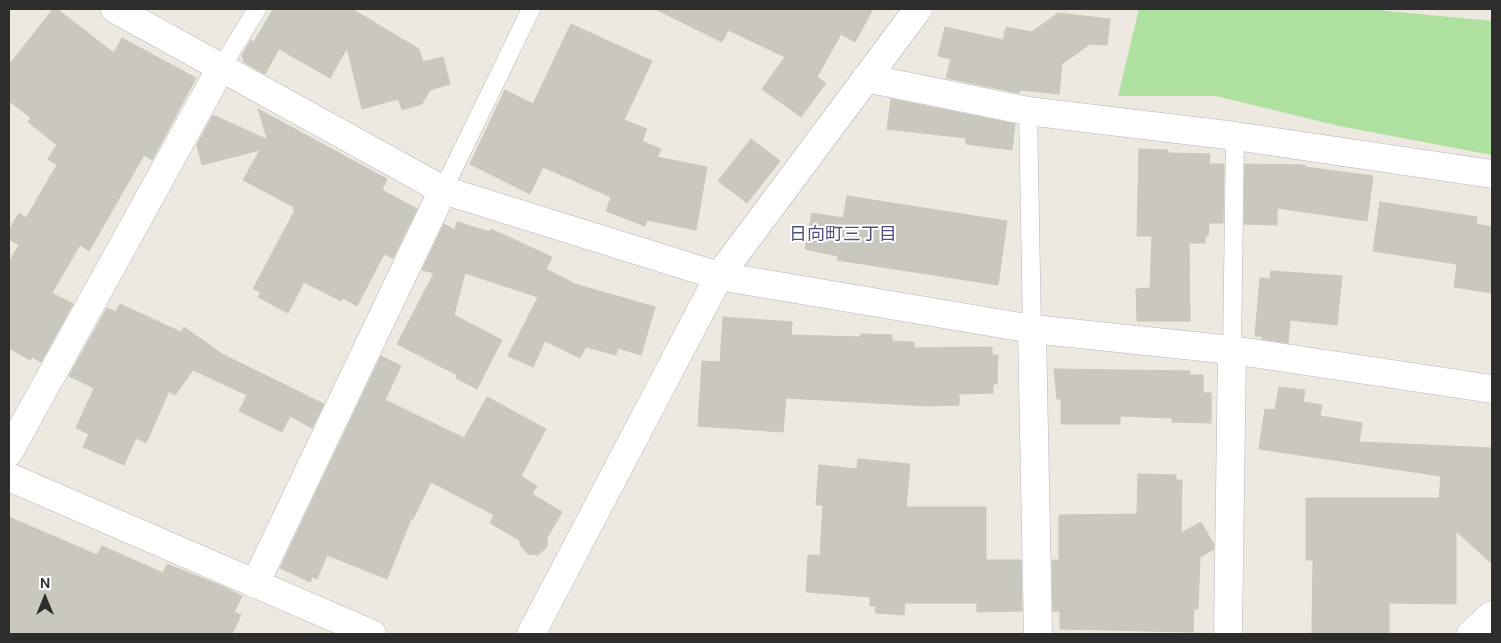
<!DOCTYPE html>
<html>
<head>
<meta charset="utf-8">
<style>
  body { margin:0 }
  #map { position:relative; width:1501px; height:643px; overflow:hidden; background:#eee9e0; font-family:"DM Sans",sans-serif }
  canvas { display:block }
  .frame { position:absolute; inset:0; border:10px solid #2d2d2d; pointer-events:none }
  .north { position:absolute; left:20px; top:573px; width:50px; height:50px; -webkit-text-stroke:4px #fff; paint-order:stroke; rotate:0deg; font-size:14px; font-weight:700; line-height:20px; text-align:center; color:#2d2d2d }
  .north::after { content:''; display:block; margin:auto; width:18px; height:22px; background:#2d2d2d; clip-path:polygon(50% 0,100% 100%,50% 72%,0 100%) }
</style>
</head>
<body>
<div id="map">
<canvas width="1501" height="643"></canvas>
<div class="frame"></div>
<div class="north">N</div>
</div>
<script>
const ctx = document.querySelector('canvas').getContext('2d');
ctx.lineJoin = 'round';
function paint(path, color) { ctx.fillStyle = color; ctx.fill(path, 'evenodd'); }
const toPath = rows => new Path2D(rows.map(r => 'M' + r).join(''));
function trace(path, color, width, dash) { ctx.strokeStyle = color; ctx.lineWidth = width; ctx.lineCap = dash ? 'butt' : 'round'; ctx.setLineDash(dash || []); ctx.stroke(path); }
function label(font, color, halo, rows, align = 'center') {
  ctx.font = font + ' "DM Sans","Noto Sans JP",sans-serif'; ctx.lineWidth = 4; ctx.setLineDash([]); ctx.textBaseline = 'middle'; ctx.strokeStyle = halo; ctx.fillStyle = color; for (const [text, x, y, turn = 0] of rows) {
    ctx.save(); ctx.translate(x, y); ctx.rotate((+turn || 0) * Math.PI / 180); ctx.textAlign = isNaN(turn) ? turn : align; if (halo) ctx.strokeText(text, 0, 0); ctx.fillText(text, 0, 0); ctx.restore();
  }
}
paint(toPath([
  [1139,9,1367,9,1492,21,1492,155,1339,126,1216,96,1118,96]
]), '#aee1a0');
const building = toPath([
  [53,9,57,9,114,53,122,38,196,78,152,160,144,155,89,251,80,245,52,293,73,304,41,362,32,357,30,360,9,348,9,262,19,245,9,239,9,230,19,213,26,218,57,165,48,159,57,145,28,122,31,118,9,101,9,65,53,9],
  [273,9,352,9,419,49,423,62,443,57,450,84,430,90,422,104,402,110,398,99,362,109,347,48,330,78,279,49,265,74,244,62,242,55,251,40,254,42,273,9],
  [655,9,873,9,855,42,841,34,817,77,826,83,801,117,762,89,785,57,728,30,722,42,655,9],
  [1058,13,1110,19,1107,45,1090,44,1062,64,1059,94,1020,90,1019,93,946,78,951,59,938,56,945,27,1003,40,1006,27,1032,32,1058,13],
  [571,24,652,61,624,120,647,129,642,141,661,149,657,157,707,167,696,230,647,220,645,226,606,211,611,197,543,167,530,194,470,164,505,90,533,104,571,24],
  [891,99,1015,124,1012,150,966,144,966,138,887,129,891,99],
  [258,109,387,179,382,190,417,209,393,258,384,254,357,306,343,298,341,301,304,282,288,313,258,297,261,292,253,289,295,210,293,209,294,207,243,180,260,150,202,165,197,145,213,115,266,139,267,138,258,109],
  [751,139,780,161,747,203,718,181,751,139],
  [1139,149,1168,150,1168,153,1210,154,1209,164,1224,164,1223,223,1209,223,1208,236,1205,236,1205,243,1189,243,1190,321,1137,321,1136,289,1150,288,1152,236,1137,236,1139,149],
  [1245,164,1305,165,1305,167,1373,176,1367,221,1277,208,1277,225,1244,224,1245,164],
  [847,196,1007,221,998,285,837,260,838,256,805,249,812,213,843,218,847,196],
  [1380,202,1477,217,1476,224,1492,227,1492,293,1454,287,1457,264,1373,251,1380,202],
  [457,222,490,232,491,229,552,257,546,269,575,284,655,307,641,355,618,348,616,355,586,347,580,358,545,341,533,367,508,356,538,297,465,273,454,315,502,340,477,389,456,378,457,375,397,344,434,273,422,270,444,224,455,230,457,222],
  [1271,271,1342,276,1337,325,1290,320,1288,343,1262,339,1262,336,1255,336,1260,278,1270,279,1271,271],
  [120,304,181,332,184,327,222,354,324,404,312,428,290,416,282,432,239,411,247,395,193,370,175,395,169,391,146,443,136,438,124,465,83,447,89,434,76,428,94,388,69,376,107,308,116,312,120,304],
  [723,317,792,322,791,335,861,337,861,334,892,335,892,341,914,342,914,348,992,347,992,355,998,355,997,384,993,384,993,393,959,394,959,405,929,406,786,398,783,432,698,426,702,361,720,362,723,317],
  [381,356,401,366,385,400,464,438,487,397,546,429,521,476,537,486,532,494,562,512,547,538,547,547,538,555,528,554,521,546,519,540,490,523,494,515,431,482,413,519,411,519,387,579,327,555,317,579,312,577,310,582,280,568,381,356],
  [1054,369,1190,371,1190,375,1203,375,1203,393,1211,393,1211,423,1172,422,1172,418,1120,416,1120,424,1061,424,1061,399,1057,399,1054,369],
  [1279,387,1305,390,1303,402,1322,405,1320,416,1362,423,1359,442,1492,448,1491,497,1492,499,1492,564,1456,531,1456,604,1389,603,1389,634,1312,634,1313,560,1306,560,1306,498,1439,498,1441,476,1259,449,1265,409,1275,410,1279,387],
  [858,459,910,464,906,507,986,507,986,560,1021,560,1022,611,977,612,977,603,905,603,904,615,875,613,876,606,870,606,870,597,806,592,808,555,820,556,823,505,816,505,819,465,857,469,858,459],
  [1138,474,1176,475,1176,480,1182,480,1181,533,1201,522,1214,545,1214,549,1200,557,1198,609,1194,609,1193,632,1060,629,1060,611,1053,611,1052,560,1059,560,1059,515,1137,514,1138,474],
  [9,517,97,555,102,546,163,573,167,564,224,587,242,596,234,612,241,615,232,634,9,634,9,517]
]);
paint(building, '#cac7be');
trace(building, '#c9c6ba', 1);
const lane = toPath([
  [221,68,257,9],
  [1028,111,1032,329],
  [443,190,531,9],
  [1232,350,1235,136]
]);
const street = toPath([
  [115,9,443,190,719,276,1032,329,1232,350,1492,389],
  [866,78,1028,111,1235,136,1492,174],
  [1032,329,1038,634],
  [9,452,221,68],
  [9,477,372,634],
  [255,584,443,190],
  [531,634,719,276,918,9],
  [1228,634,1232,350],
  [1471,634,1492,615]
]);
trace(lane, '#b3b5bf', 19);
trace(street, '#b3b5bf', 29);
trace(lane, '#fff', 18);
trace(street, '#fff', 28);
label('18px', '#4e517c', '#fff', [
  ["日向町三丁目",843,235]
]);
</script>
</body>
</html>
